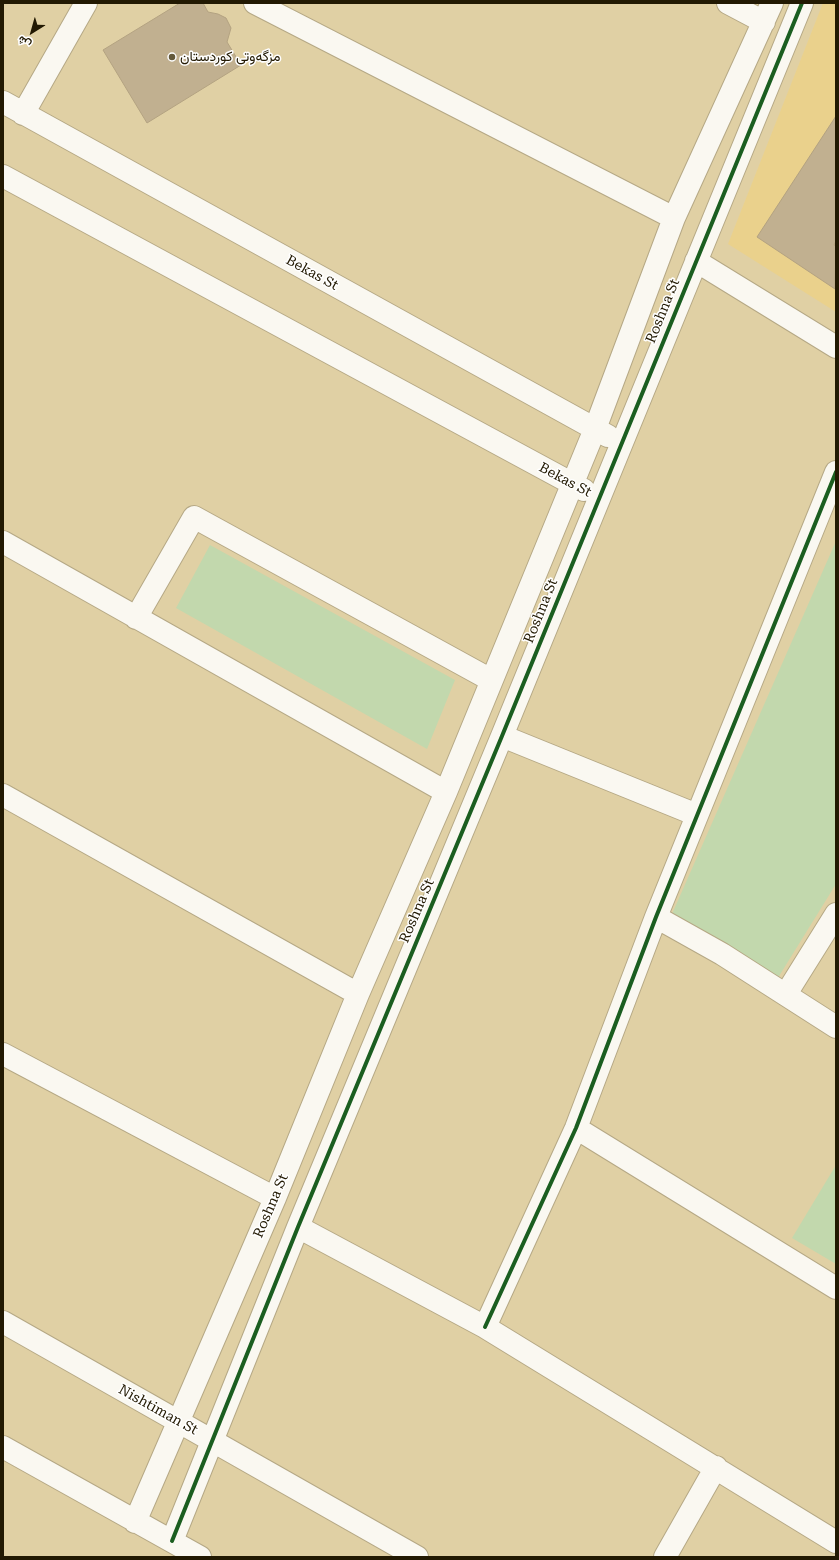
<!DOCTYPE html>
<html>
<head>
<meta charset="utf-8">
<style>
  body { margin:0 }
  #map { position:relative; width:839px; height:1560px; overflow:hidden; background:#e0d0a4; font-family:"Roboto Serif",Vazirmatn,serif }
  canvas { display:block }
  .frame { position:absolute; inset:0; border:4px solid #221902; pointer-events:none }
  .north { position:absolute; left:12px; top:12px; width:40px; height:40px; -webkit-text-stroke:3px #fff; paint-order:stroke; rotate:217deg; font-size:11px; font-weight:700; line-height:16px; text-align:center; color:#221902 }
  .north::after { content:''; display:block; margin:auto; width:14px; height:18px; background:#221902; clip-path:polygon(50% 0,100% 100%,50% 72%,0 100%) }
</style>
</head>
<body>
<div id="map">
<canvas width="839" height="1560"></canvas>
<div class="frame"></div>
<div class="north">ش</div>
</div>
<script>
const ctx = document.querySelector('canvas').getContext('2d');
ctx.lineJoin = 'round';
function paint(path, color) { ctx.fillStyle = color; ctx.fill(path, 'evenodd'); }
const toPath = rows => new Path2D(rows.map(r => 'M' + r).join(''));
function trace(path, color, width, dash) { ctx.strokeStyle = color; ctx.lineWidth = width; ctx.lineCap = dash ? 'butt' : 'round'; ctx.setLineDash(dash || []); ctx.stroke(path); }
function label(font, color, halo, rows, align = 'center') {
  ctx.font = font + ' "Roboto Serif",Vazirmatn,serif'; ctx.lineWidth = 3; ctx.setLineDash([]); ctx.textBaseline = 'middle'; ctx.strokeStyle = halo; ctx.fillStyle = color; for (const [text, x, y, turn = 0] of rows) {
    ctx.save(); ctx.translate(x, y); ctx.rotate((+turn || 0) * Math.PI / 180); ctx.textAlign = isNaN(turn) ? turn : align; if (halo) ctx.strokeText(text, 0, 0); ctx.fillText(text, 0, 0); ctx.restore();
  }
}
paint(toPath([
  [823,3,836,3,836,312,728,244]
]), '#ead18c');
paint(toPath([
  [836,541,836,884,776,981,672,914],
  [210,545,455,680,427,749,176,608],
  [836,1165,836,1264,792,1238]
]), '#c2d8ad');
const building = toPath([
  [180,3,203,3,208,12,218,14,226,18,231,28,227,42,241,65,147,123,103,50,180,3],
  [836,116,836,241,834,245,836,246,835,289,757,237,836,116]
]);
paint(building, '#c1b090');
trace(building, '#b3a281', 1);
const minor = toPath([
  [255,3,674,218],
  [728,3,764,22],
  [3,102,608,436],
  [23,114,86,3],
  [3,176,584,490],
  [696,261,836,347],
  [3,542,446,792],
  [136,618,194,517,491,680],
  [502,736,697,815],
  [3,795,358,994],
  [656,917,722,954,836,1027],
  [786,994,836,914],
  [3,1054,275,1198],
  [576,1128,836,1288],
  [298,1227,485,1327,836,1542],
  [3,1322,417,1557],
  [485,1327,576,1128,656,917,836,472],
  [3,1447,200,1557],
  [135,1522,275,1198,358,994,446,792,595,429,674,218,772,3],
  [172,1541,298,1227,502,736,802,3],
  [665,1557,716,1467]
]);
trace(minor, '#b5a885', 24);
trace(minor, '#faf8f1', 22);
trace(toPath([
  [485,1327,576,1128,656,917,836,472],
  [172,1541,298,1227,502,736,802,3]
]), '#1b5e20', 4);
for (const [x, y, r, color] of [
  [172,57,4,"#64593b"]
]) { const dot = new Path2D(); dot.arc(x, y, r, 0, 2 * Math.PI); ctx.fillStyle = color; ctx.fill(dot); trace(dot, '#fff', 1.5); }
label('14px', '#221902', '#fff', [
  ["مزگەوتی کوردستان",180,57]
], 'left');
label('14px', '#221902', '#fff', [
  ["Bekas St",312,273,29],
  ["Roshna St",663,311,-68],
  ["Bekas St",565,480,28],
  ["Roshna St",541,611,-68],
  ["Roshna St",417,911,-67],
  ["Roshna St",271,1206,-67],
  ["Nishtiman St",158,1410,29]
]);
</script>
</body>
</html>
